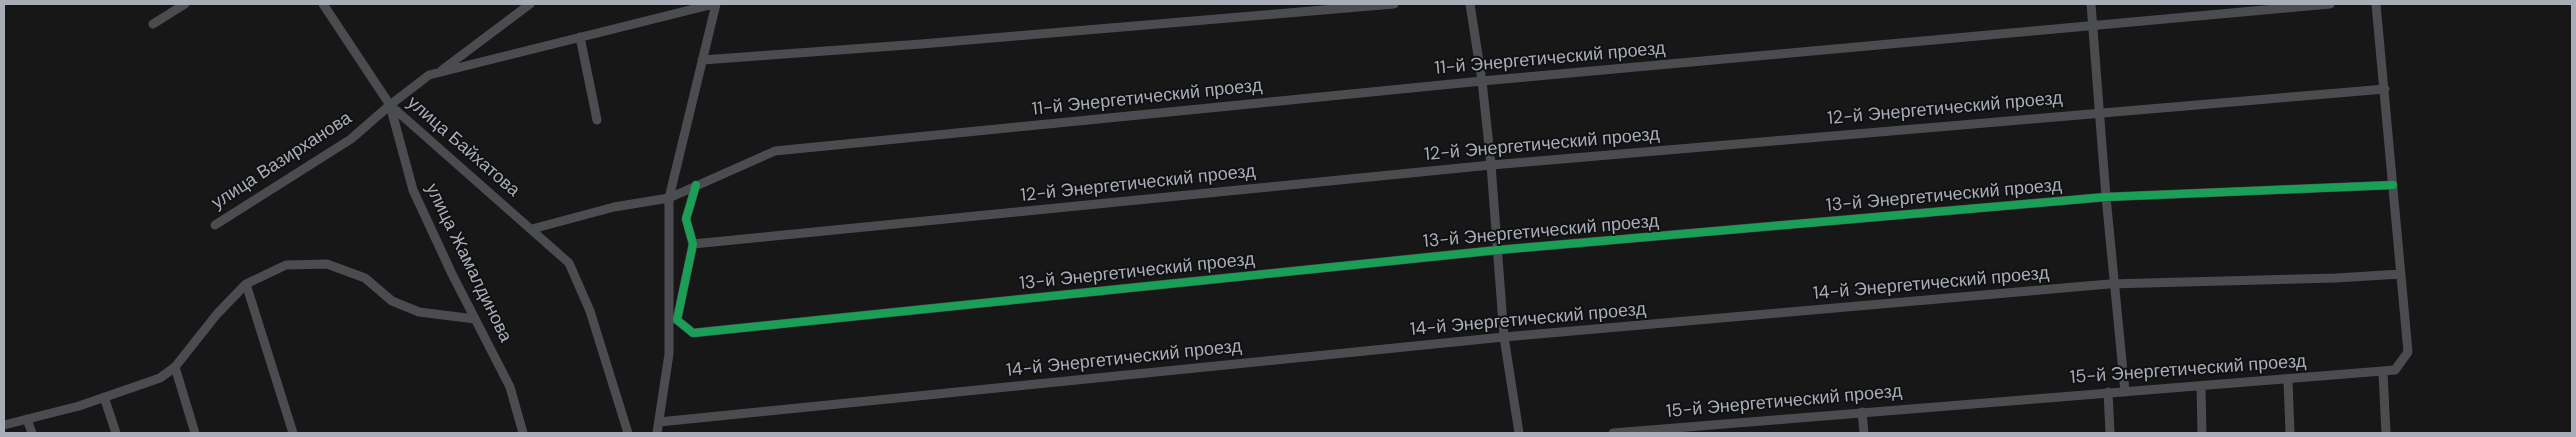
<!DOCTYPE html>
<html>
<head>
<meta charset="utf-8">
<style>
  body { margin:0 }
  #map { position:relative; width:2576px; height:437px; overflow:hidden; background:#171717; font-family:"DM Sans",sans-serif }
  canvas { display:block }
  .frame { position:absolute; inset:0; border:5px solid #a8adb8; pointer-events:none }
</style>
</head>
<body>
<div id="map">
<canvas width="2576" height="437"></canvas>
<div class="frame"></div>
</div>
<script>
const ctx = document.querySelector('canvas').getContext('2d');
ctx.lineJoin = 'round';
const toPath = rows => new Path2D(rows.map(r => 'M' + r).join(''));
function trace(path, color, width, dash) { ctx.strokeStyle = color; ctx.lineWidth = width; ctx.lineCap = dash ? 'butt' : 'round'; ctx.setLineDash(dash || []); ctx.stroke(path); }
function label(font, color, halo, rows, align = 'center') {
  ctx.font = font + ' "DM Sans",sans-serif'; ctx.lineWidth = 4; ctx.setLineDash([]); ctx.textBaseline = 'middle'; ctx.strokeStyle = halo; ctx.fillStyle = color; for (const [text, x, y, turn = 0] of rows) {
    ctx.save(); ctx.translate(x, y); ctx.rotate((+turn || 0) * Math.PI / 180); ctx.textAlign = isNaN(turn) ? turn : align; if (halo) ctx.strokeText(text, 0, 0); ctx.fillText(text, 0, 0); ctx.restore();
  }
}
trace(toPath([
  [323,4,390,105,413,190,452,274,510,387,523,433],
  [1470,4,1482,81,1491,165,1504,337,1519,433],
  [2091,4,2106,197,2125,392],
  [153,24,185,4],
  [580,37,597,120],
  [702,60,921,44,1394,4],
  [442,70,530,4],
  [696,185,686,219,693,244,677,320,693,333,1498,250,2106,197,2393,185],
  [215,225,351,139,390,105],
  [532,229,614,207,669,198,775,151,1482,81,2330,4],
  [693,244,1491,165,2385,89],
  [246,284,293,433],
  [175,367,195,433],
  [2383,373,2386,433],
  [2288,380,2290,433],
  [2201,386,2202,433],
  [2108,392,2110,433],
  [104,397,116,433],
  [1862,412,1864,433],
  [27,419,32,433],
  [659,422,1504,337,2109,284,2336,278,2401,274],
  [4,425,79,406,160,378,175,367,217,314,246,284,286,265,327,264,365,278,392,301,419,312,475,319],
  [628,433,590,311,569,263,390,105,429,75,714,4],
  [657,433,669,354,669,198,716,4],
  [1613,433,2395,370,2408,352,2376,4]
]), '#4b4c50', 9);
trace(toPath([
  [696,185,686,219,693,244,677,320,693,333,1498,250,2106,197,2393,185]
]), '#1a9f57', 8);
label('18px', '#a8adb8', '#111113', [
  ["11-й Энергетический проезд",1550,59,-5],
  ["11-й Энергетический проезд",1147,98,-6],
  ["12-й Энергетический проезд",1945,109,-5],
  ["12-й Энергетический проезд",1542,145,-5],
  ["улица Байхатова",463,147,41],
  ["улица Вазирханова",282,161,-33],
  ["12-й Энергетический проезд",1138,184,-6],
  ["13-й Энергетический проезд",1944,196,-5],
  ["13-й Энергетический проезд",1541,232,-5],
  ["улица Жамалдинова",468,263,64],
  ["13-й Энергетический проезд",1137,272,-6],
  ["14-й Энергетический проезд",1931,284,-5],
  ["14-й Энергетический проезд",1528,320,-5],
  ["14-й Энергетический проезд",1124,359,-6],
  ["15-й Энергетический проезд",2188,370,-4],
  ["15-й Энергетический проезд",1784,402,-5]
]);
</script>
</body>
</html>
